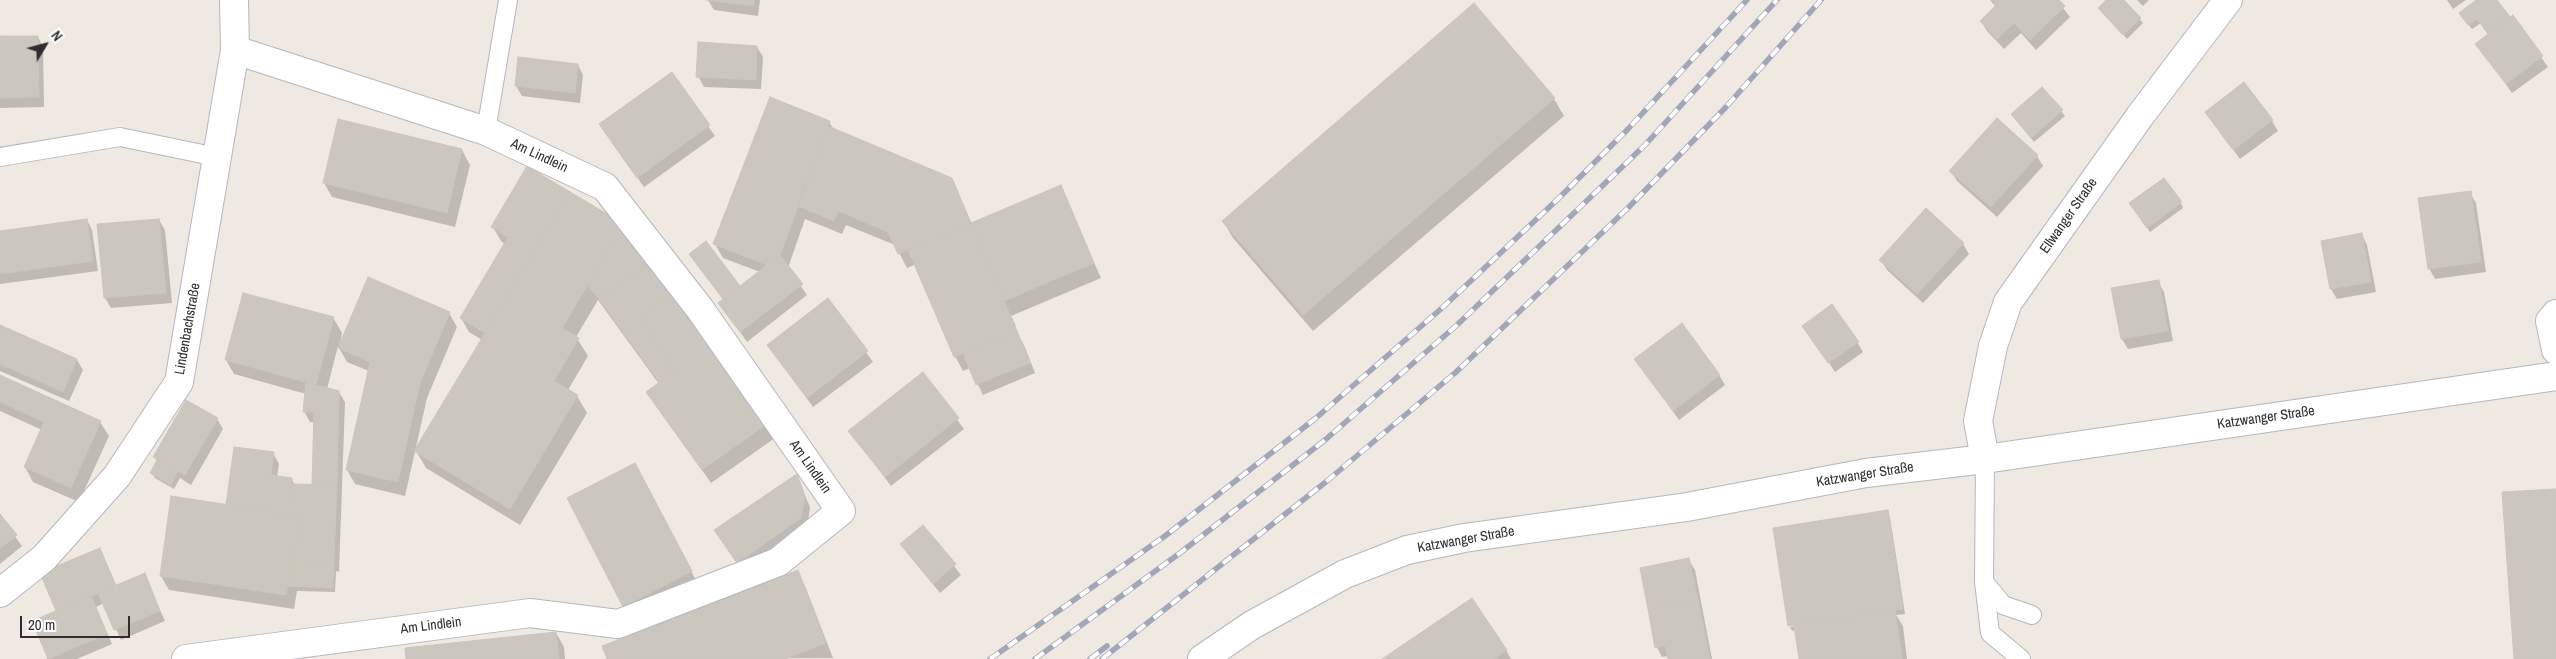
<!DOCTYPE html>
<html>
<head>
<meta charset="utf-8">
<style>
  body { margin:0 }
  #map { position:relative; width:2556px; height:659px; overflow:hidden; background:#efe9e1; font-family:"Archivo Narrow",sans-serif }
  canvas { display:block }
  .north { position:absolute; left:20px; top:20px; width:50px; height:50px; -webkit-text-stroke:4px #fff; paint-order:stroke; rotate:53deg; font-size:14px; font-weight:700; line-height:20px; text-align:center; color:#2e2e2e }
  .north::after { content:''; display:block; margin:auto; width:18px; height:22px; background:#2e2e2e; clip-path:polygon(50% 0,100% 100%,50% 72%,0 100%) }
  .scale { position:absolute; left:20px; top:616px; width:110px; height:22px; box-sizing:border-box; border:2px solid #2e2e2e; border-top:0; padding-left:6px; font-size:15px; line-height:18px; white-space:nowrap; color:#2e2e2e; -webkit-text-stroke:4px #fff; paint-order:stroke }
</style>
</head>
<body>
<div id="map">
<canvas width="2556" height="659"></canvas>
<div class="north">N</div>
<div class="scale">20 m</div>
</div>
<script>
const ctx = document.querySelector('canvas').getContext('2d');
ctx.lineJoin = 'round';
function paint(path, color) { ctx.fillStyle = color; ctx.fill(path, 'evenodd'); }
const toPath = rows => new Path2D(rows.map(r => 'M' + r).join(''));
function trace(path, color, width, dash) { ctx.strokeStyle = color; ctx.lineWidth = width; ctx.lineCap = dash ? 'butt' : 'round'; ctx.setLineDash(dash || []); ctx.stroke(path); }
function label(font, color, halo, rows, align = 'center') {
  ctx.font = font + ' "Archivo Narrow",sans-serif'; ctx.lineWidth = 4; ctx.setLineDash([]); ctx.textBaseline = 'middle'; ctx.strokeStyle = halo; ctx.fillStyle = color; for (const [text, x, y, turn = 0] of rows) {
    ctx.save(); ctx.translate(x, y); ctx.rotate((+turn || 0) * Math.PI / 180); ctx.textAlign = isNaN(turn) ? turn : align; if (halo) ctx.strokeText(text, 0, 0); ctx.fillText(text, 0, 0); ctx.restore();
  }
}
paint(toPath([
  [708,0,760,0,758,16,714,10],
  [1990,0,2057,0,2070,17,2036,50,2021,33,2004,49,1987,31,1981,21,1996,7],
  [2108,0,2122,0,2143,23,2127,39,2100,8],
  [2137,0,2149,0,2143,6],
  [2447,0,2466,0,2453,9],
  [2478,0,2496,0,2510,19,2513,17,2548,67,2512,93,2477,44,2490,35,2481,23,2472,29,2463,18],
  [1474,5,1554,99,1564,116,1313,331,1233,238,1223,221],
  [0,37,38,37,43,47,44,107,0,108],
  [757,47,763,57,761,89,704,87,698,76],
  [519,59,578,65,583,75,580,103,522,96,516,86],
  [672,74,715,136,644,187,600,125],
  [2042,88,2065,116,2034,142,2012,114],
  [2206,113,2272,121,2278,131,2240,159],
  [829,122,834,130,951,179,972,224,1060,187,1101,278,1011,316,1017,328,1015,325,1012,326,1024,345,1035,373,983,395,970,368,963,371,955,356,916,264,907,268,895,245,846,225,842,234,805,219,788,268,807,295,747,342,720,303,724,300,693,259,740,288,760,272,723,258,715,244],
  [462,150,470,165,455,227,332,197,324,183],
  [2037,156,2043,166,1997,217,1957,181,1951,171],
  [569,193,623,225,775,438,711,483,647,392,659,384,598,300,576,337,588,356,568,390,577,396,587,413,520,525,426,468,416,451,482,340,469,332,461,318,505,244,501,241,493,227],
  [2470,193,2476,203,2486,272,2435,279,2429,268],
  [2181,203,2183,208,2150,232,2134,209],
  [87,220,92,230,98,271,0,284,0,232],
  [159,220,165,230,172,303,111,308,105,298],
  [2362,235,2367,245,2376,292,2337,299,2331,289],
  [1963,244,1969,254,1923,303,1887,270,1881,260],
  [2158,281,2164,292,2173,341,2128,349,2122,339,2113,289],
  [244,294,334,319,342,333,340,345,449,313,457,327,427,398,405,496,355,484,347,470,369,371,347,362,338,346,327,389,339,392,345,402,339,572,336,571,335,592,297,591,294,609,169,590,161,576,227,506,273,453,279,464,277,477,292,479,295,486,313,486,315,422,310,422,304,411,306,394,234,374,226,360],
  [828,300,873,362,813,407,768,345],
  [0,326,77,360,83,370,69,401,0,371],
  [1804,326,1857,342,1863,352,1835,372],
  [1636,359,1719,375,1725,385,1679,420],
  [923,374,964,429,891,486,850,431],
  [0,377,100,422,109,436,79,502,33,482,25,467,42,430,0,411],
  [217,419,223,429,191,485,180,478,174,489,155,478,152,473,158,462,155,457],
  [796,475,810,507,807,529,743,572,722,541],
  [643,479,699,586,633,620,624,606],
  [1887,512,1890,517,1905,614,1896,615,1903,626,1907,659,1800,659,1796,630,1792,631,1790,627,1795,626],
  [0,516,22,546,0,564],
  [923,526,961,575,940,593,901,545],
  [99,550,117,587,144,575,165,621,121,640,104,603,96,607,112,644,77,659,49,659,33,622,58,611],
  [1689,560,1695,570,1712,659,1669,659,1669,656,1662,657,1657,647],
  [797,572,805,586,833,658,608,659],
  [556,633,564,647,565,659,407,659],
  [1506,650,1511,659,1384,659]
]), '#0003');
const building = toPath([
  [707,0,754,0,753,6,707,0],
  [1992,0,2059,0,2065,6,2030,40,2014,23,1997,39,1980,21,1996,5,1992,0],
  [2106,0,2124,0,2141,18,2123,35,2098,8,2106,0],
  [2476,0,2497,0,2511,18,2488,34,2477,19,2468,25,2459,13,2476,0],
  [1474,3,1555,98,1303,315,1222,221,1474,3],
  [2513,15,2543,56,2506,84,2475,44,2513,15],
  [0,36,38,36,39,97,0,98,0,36],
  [698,42,757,46,756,80,696,77,698,42],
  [518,57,578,64,575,93,515,86,518,57],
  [672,72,710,125,637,178,599,124,672,72],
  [2244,82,2273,120,2233,150,2205,112,2244,82],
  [2042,87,2063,110,2031,138,2011,114,2042,87],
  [770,97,830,121,780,255,767,265,713,244,770,97],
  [1997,118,2038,155,1991,207,1949,171,1997,118],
  [338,119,462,149,447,213,323,183,338,119],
  [828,126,952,178,971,223,898,254,888,232,838,211,834,221,797,206,828,126],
  [527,166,570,192,485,333,460,318,508,237,491,227,527,166],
  [2164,178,2182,202,2147,228,2129,203,2164,178],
  [1061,185,1094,263,1004,301,971,223,1061,185],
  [2471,191,2481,262,2428,269,2418,198,2471,191],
  [570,192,624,224,562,328,579,338,554,381,578,395,510,509,414,451,570,192],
  [1926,208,1964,243,1917,294,1879,260,1926,208],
  [87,219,93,261,0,274,0,231,87,219],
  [159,219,166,293,104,298,97,224,159,219],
  [971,223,1017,331,954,357,908,250,971,223],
  [624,224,653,260,599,299,587,285,624,224],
  [2362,233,2371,282,2330,289,2321,241,2362,233],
  [706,241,740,286,723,299,689,254,706,241],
  [780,255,803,284,740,332,718,303,780,255],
  [653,260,675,292,638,318,676,370,659,382,599,299,653,260],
  [368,277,450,312,420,383,398,482,346,470,370,362,338,348,368,277],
  [2159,280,2168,331,2121,339,2111,288,2159,280],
  [675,292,768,423,702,470,646,392,676,370,638,318,675,292],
  [243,293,334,317,316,385,225,360,243,293],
  [828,298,868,351,807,398,767,345,828,298],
  [1832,304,1859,342,1828,363,1802,326,1832,304],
  [1682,323,1720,375,1673,411,1634,359,1682,323],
  [0,325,77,359,63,392,0,364,0,325],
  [1017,331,1030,363,976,385,963,353,1017,331],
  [923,372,959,418,885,477,848,431,923,372],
  [0,375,101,421,71,488,24,467,44,422,0,402,0,375],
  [306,382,339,391,337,485,312,485,314,412,303,412,306,382],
  [186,400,218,418,185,475,153,457,186,400],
  [234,447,274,452,271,475,292,478,287,514,226,505,234,447],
  [157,460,178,471,171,485,150,473,157,460],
  [635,463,692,571,623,607,567,498,635,463],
  [797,474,805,496,801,518,737,563,714,530,797,474],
  [292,484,337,485,334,562,293,560,301,516,287,514,292,484],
  [2556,489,2556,659,2514,659,2502,492,2556,489],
  [171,496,301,516,286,595,160,576,171,496],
  [1888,510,1903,609,1788,626,1773,528,1888,510],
  [0,514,17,535,0,549,0,514],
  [923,525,956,564,933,584,900,544,923,525],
  [100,548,116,586,56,611,40,573,100,548],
  [1689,558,1698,600,1648,609,1640,568,1689,558],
  [293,560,334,562,333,588,288,586,293,560],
  [798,570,826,643,785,659,607,659,602,646,798,570],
  [145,573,160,611,114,630,98,593,145,573],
  [91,596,107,634,48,659,32,621,91,596],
  [1472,598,1507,650,1494,659,1382,659,1472,598],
  [1698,600,1710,659,1668,659,1665,646,1655,648,1648,609,1698,600],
  [1895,610,1902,659,1799,659,1794,625,1895,610],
  [556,632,559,659,406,659,405,648,556,632]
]);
paint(building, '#cbc7bf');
trace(building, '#cbc5ba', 1);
const service = toPath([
  [486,131,508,0],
  [0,157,120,137,217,157],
  [1985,459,1984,582,1990,633,2021,659],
  [1985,583,2003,605,2032,615]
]);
const minor = toPath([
  [2556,314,2550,321,2556,350],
  [1985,459,1978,421,1993,346,2008,302,2140,116,2228,0],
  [0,593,44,558,117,476,179,382,235,50,234,0],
  [186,659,530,613,618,624,778,562,841,511,700,309,605,187,486,131,235,50]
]);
const secondary = toPath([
  [1202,659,1252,625,1345,574,1407,550,1464,538,1687,507,1866,473,1985,459,2556,376]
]);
trace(service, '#b4b7c1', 20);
trace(minor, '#b4b7c1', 30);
trace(secondary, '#b4b7c1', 30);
trace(service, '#fff', 18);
trace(minor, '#fff', 28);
trace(secondary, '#fff', 28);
const rail = toPath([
  [990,659,1165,536,1316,418,1442,308,1559,198,1628,129,1747,0],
  [1035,659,1180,553,1325,440,1457,325,1645,145,1777,0],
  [1090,659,1107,646],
  [1102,659,1327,481,1455,373,1629,207,1726,107,1821,0]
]);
trace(rail, '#a3a6b8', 5.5);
trace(rail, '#fff', 4, [11]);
label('14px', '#2e2e2e', '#fff', [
  ["Am Lindlein",539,156,25],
  ["Ellwanger Straße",2069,216,-55],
  ["Lindenbachstraße",188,329,-80],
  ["Katzwanger Straße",2266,418,-8],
  ["Am Lindlein",810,467,55],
  ["Katzwanger Straße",1865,475,-9],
  ["Katzwanger Straße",1466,540,-10],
  ["Am Lindlein",431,626,-7]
]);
</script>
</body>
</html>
